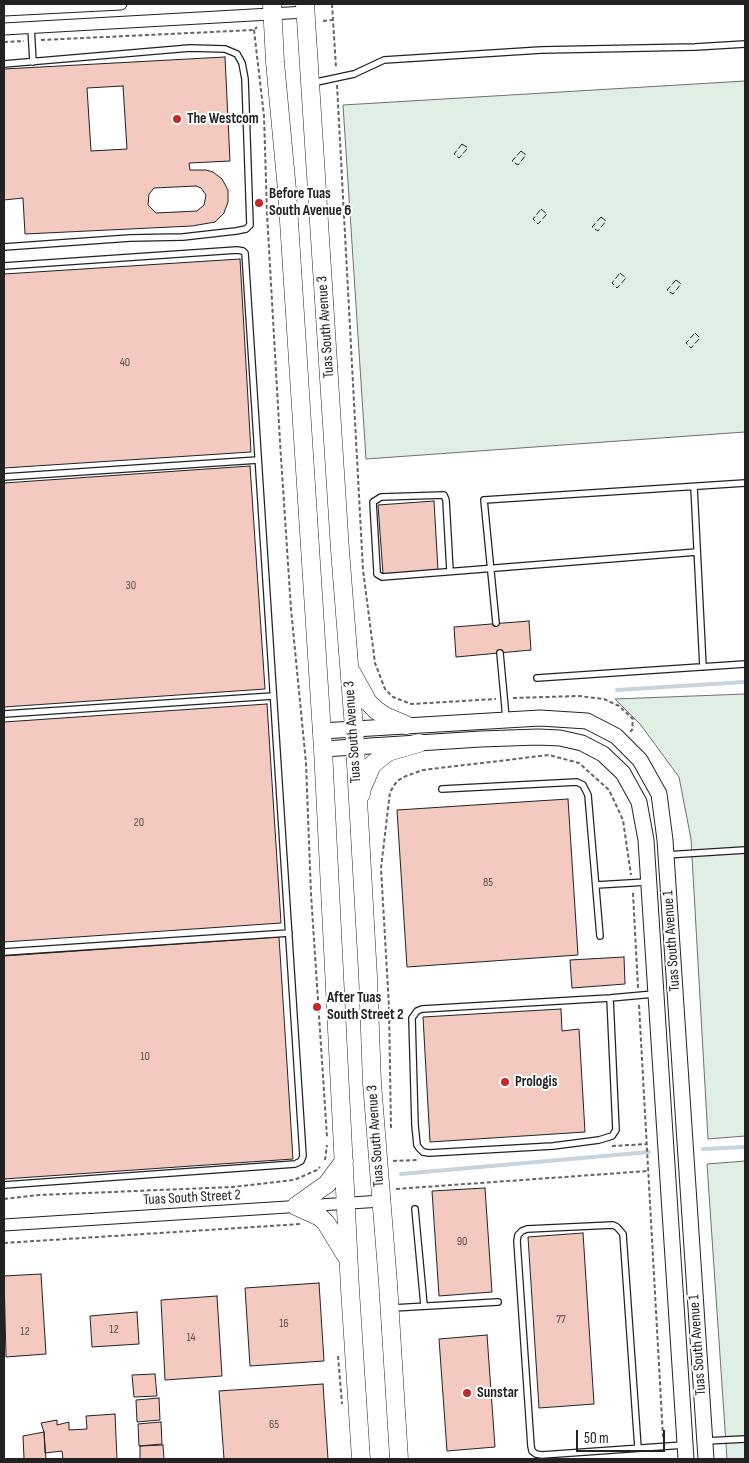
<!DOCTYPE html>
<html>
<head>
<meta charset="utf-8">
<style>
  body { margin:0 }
  #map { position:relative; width:749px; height:1463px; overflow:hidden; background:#fff; font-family:"Sofia Sans Condensed",sans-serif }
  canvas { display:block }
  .frame { position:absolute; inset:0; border:5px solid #222; pointer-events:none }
  .scale { position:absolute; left:576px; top:1430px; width:89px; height:22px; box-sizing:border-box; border:2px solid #222; border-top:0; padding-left:6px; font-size:15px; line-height:18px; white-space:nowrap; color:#222; -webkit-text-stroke:4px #fff; paint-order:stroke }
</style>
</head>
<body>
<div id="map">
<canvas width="749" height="1463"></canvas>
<div class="frame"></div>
<div class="scale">50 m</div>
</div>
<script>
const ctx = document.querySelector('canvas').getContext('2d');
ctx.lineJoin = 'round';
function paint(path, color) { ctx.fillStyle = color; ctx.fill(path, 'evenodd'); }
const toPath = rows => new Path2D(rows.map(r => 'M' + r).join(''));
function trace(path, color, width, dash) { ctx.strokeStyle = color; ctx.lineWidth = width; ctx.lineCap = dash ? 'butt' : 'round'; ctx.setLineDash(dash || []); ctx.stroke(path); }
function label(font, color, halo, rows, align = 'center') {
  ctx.font = font + ' "Sofia Sans Condensed",sans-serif'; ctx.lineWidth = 4; ctx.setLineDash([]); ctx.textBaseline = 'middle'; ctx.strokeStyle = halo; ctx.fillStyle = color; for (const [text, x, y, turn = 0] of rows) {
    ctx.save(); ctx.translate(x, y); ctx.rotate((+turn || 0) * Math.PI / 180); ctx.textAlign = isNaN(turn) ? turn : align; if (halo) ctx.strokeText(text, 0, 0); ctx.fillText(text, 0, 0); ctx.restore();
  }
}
const green = toPath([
  [745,81,745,432,366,459,343,105,745,81],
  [745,694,745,1136,708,1139,691,839,679,777,640,724,615,699,745,694],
  [745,1161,745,1459,727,1459,707,1164,745,1161]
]);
paint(green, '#e0efe3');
trace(green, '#6f6f6f', 1);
trace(toPath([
  [617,690,745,682],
  [703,1149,745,1147],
  [401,1174,649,1152]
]), '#c7d3dd', 4);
const building = toPath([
  [225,57,230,161,189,163,190,170,206,170,213,172,222,179,228,190,228,202,224,213,215,222,192,226,25,234,23,198,4,200,4,69,225,57],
  [123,86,127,149,91,151,87,88,123,86],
  [196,186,201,188,206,195,204,205,197,211,156,213,148,205,149,194,154,188,196,186],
  [240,259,251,452,4,468,4,274,240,259],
  [250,466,265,689,4,707,4,483,250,466],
  [434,501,438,570,383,574,378,505,434,501],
  [529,621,531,650,456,657,454,627,529,621],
  [267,704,281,923,4,942,4,722,267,704],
  [568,799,578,955,407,967,397,810,568,799],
  [279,937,293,1159,4,1179,4,956,279,937],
  [624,957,625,984,572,988,570,960,624,957],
  [561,1009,562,1031,579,1029,585,1132,430,1142,423,1017,561,1009],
  [485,1188,492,1292,439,1296,432,1191,485,1188],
  [583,1233,594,1404,539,1408,528,1237,583,1233],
  [41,1274,46,1354,6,1357,4,1276,41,1274],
  [319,1283,324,1361,250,1366,245,1288,319,1283],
  [217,1296,222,1376,165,1380,161,1300,217,1296],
  [137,1312,139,1344,92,1347,90,1316,137,1312],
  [487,1335,495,1447,447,1451,439,1339,487,1335],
  [155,1374,157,1396,134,1397,132,1375,155,1374],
  [323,1384,328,1459,224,1459,219,1391,323,1384],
  [159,1398,160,1420,137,1422,136,1400,159,1398],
  [115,1414,117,1459,63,1459,62,1451,45,1453,44,1432,41,1423,57,1420,57,1425,69,1422,69,1430,87,1429,86,1416,115,1414],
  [161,1422,162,1444,139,1446,138,1424,161,1422],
  [44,1432,46,1459,24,1459,23,1436,44,1432],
  [163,1445,164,1459,140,1459,140,1446,163,1445]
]);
paint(building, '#f3c9c0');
trace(building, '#222', 1);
const service = toPath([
  [31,27,33,62],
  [4,64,190,48,225,49,237,54,242,63,245,79,250,225,246,229,236,231,183,237,130,238,4,247],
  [312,83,354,74,384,60,541,50,695,47,745,44],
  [4,266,237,250,243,251,245,253,303,1156,301,1161,295,1164,4,1185],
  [4,477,258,460],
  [694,487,703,667],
  [450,571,446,500,444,495,381,497,373,502,377,571,377,574,382,577,697,552],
  [496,623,484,500,745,483],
  [500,653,506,718],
  [537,678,745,664],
  [4,714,273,696],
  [442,789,577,782,583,785,588,795,600,936],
  [666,855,745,850],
  [596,885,647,882],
  [4,952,289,933],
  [610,998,616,1130,612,1136,599,1140,553,1146,429,1153,423,1152,419,1148,417,1145,415,1125,412,1018,417,1011,422,1009,610,998,654,994],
  [415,1209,424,1305],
  [393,1308,498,1302],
  [706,1441,745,1439],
  [638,1448,623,1234,617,1227,613,1225,527,1229,522,1231,518,1235,517,1241,531,1446,532,1451,536,1454,542,1455,684,1445]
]);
const minor = toPath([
  [4,10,121,4],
  [4,29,306,12],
  [4,1225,382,1201]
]);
const secondary = toPath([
  [321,731,540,718,587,721,616,736,640,760,659,794,665,840,706,1459],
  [323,749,481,739,538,737,560,738,582,743,603,754,623,773,639,802,646,840,686,1459]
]);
const primary = toPath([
  [272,4,275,62,287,190,323,749,350,1289,361,1459],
  [305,4,340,550,354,728,368,977,372,1083,388,1283,399,1459],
  [352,673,368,702,376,710,385,716,406,725],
  [361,794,362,788,372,765,388,752,419,743],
  [296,1206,320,1217,326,1223,348,1259],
  [296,1206,327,1184,344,1161]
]);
trace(service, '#222', 8);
trace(minor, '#222', 13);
trace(secondary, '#222', 17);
trace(primary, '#222', 19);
trace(toPath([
  [332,4,336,68],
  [323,21,333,20],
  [254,30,264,116,267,213,280,442,291,609,306,763,311,894,327,1137],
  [41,40,254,30,257,27],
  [4,42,24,41],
  [337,85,363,570,375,663,385,689,393,697,411,704,496,699],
  [513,698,579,696,604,699,619,706,633,719,632,730,630,732],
  [633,893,638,988],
  [639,1005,663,1437],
  [391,1128,389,1007,381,868,390,792,397,781,406,776,423,770,549,755,579,763,609,790,623,820,631,875],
  [612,1146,647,1144],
  [325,1160,327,1145],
  [393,1161,417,1160],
  [396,1189,648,1171],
  [4,1199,39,1195,232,1187,294,1180,317,1170,320,1167],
  [4,1243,301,1224],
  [338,1356,342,1404]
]), '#646464', 2, [4, 2.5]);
trace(service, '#fff', 5.5);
trace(minor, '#fff', 11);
trace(secondary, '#fff', 15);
trace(primary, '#fff', 18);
trace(toPath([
  [462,144,468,148,459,158,454,154,462,144],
  [521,151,526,155,518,165,512,161,521,151],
  [541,209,547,214,538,224,533,219,541,209],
  [601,217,606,221,598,231,592,227,601,217],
  [620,273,626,278,617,288,612,283,620,273],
  [676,280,681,284,673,294,667,290,676,280],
  [695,333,700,338,691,348,686,343,695,333]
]), '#222', 1, [6, 2.5]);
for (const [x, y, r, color] of [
  [177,119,5,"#c62828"],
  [259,203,5,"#c62828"],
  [317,1007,5,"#c62828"],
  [505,1082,5,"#c62828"],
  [467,1393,5,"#c62828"]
]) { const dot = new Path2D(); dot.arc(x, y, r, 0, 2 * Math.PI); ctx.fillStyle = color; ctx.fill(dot); trace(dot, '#fff', 2); }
label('12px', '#564c4a', null, [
  ["40",125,363],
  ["30",131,586],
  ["20",139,823],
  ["85",488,883],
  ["10",145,1057],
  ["90",462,1242],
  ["77",561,1320],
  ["16",284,1324],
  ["12",114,1330],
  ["12",25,1332],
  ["14",191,1338],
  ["65",274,1425]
]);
label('bold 15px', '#222', '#fff', [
  ["The Westcom",187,119],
  ["Before Tuas",269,194],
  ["South Avenue 6",269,211],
  ["After Tuas",327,998],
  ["South Street 2",327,1015],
  ["Prologis",515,1082],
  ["Sunstar",477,1393]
], 'left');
label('15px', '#222', '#fff', [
  ["Tuas South Avenue 3",326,327,-94],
  ["Tuas South Avenue 3",353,732,-94],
  ["Tuas South Avenue 1",672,941,-94],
  ["Tuas South Avenue 3",376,1136,-94],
  ["Tuas South Street 2",192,1198,-3],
  ["Tuas South Avenue 1",698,1345,-94]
]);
</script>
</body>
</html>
